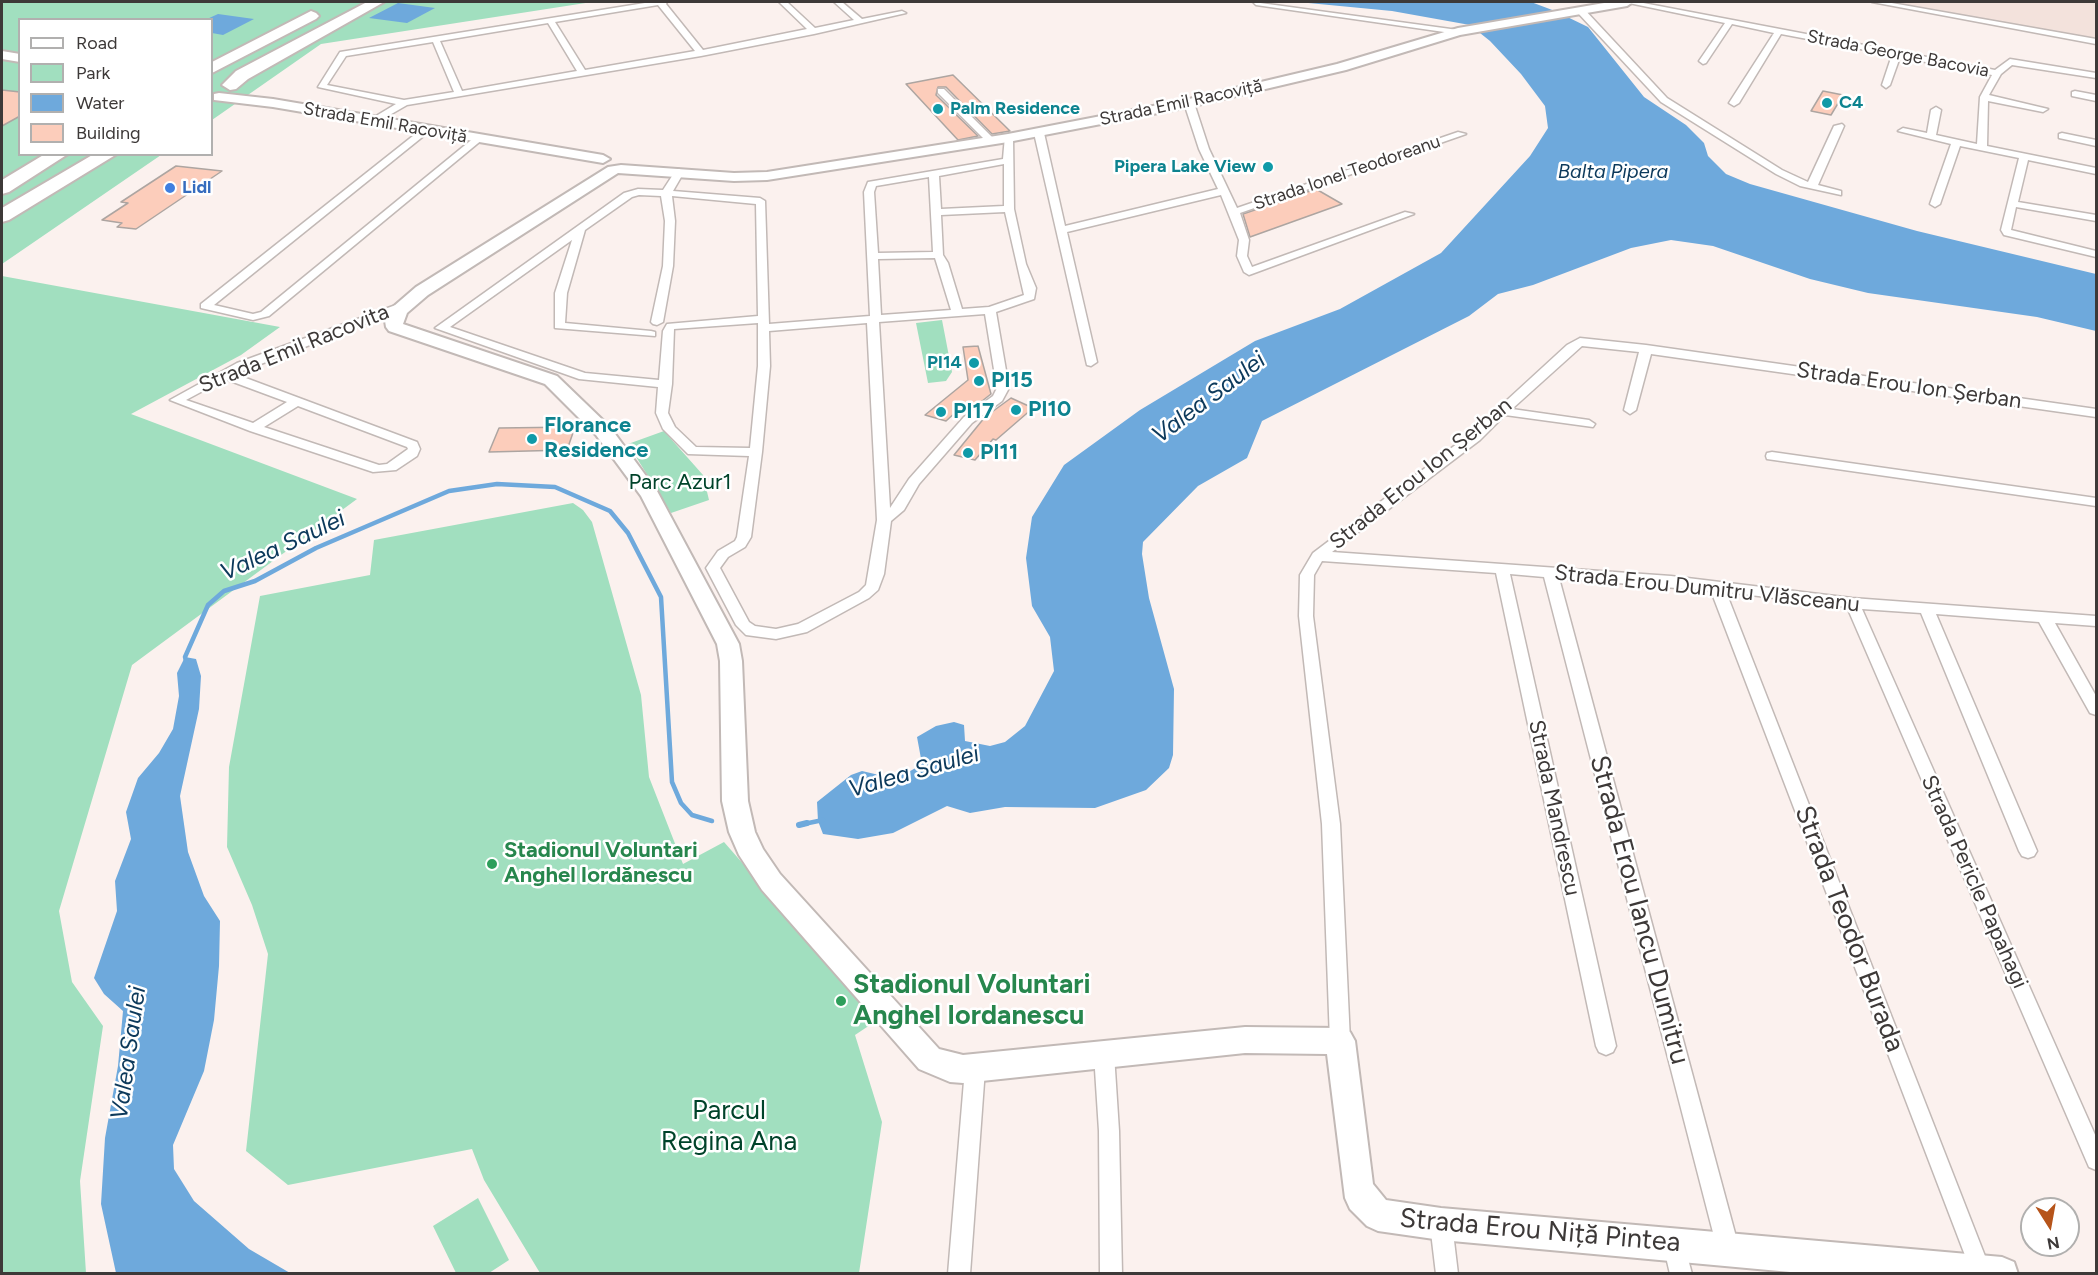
<!DOCTYPE html>
<html>
<head>
<meta charset="utf-8">
<style>
  body { margin:0 }
  #map { position:relative; width:2098px; height:1275px; overflow:hidden; background:#fbf1ee; font-family:Figtree,sans-serif }
  canvas { display:block }
  .frame { position:absolute; inset:0; border:3px solid #3d3938; pointer-events:none }
  .legend { position:absolute; left:18px; top:18px; width:195px; height:138px; box-sizing:border-box; background:#fff; border:2px solid #b1b0af; margin:0; padding:8px 10px; list-style:none; font-size:18px; color:#3d3938 }
  .legend li { display:flex; align-items:center; gap:12px; height:30px }
  .legend b { width:30px; border:2px solid #b1b0af }
  .north { position:absolute; left:2020px; top:1197px; width:60px; height:60px; box-sizing:border-box; background:#fff; border:2px solid #b1b0af; border-radius:50%; rotate:169deg; font-size:16px; font-weight:700; line-height:24px; text-align:center; color:#3d3938 }
  .north::after { content:''; display:block; margin:auto; width:21px; height:27px; background:#b6541a; clip-path:polygon(50% 0,100% 100%,50% 72%,0 100%) }
</style>
</head>
<body>
<div id="map">
<canvas width="2098" height="1275"></canvas>
<div class="frame"></div>
<ul class="legend">
<li><b style="height:8px;background:#fff"></b>Road</li>
<li><b style="height:16px;background:#a1dfbf"></b>Park</li>
<li><b style="height:16px;background:#6ea9dc"></b>Water</li>
<li><b style="height:16px;background:#fccdbb"></b>Building</li>
</ul>
<div class="north">N</div>
</div>
<script>
const ctx = document.querySelector('canvas').getContext('2d');
ctx.lineJoin = 'round';
function paint(path, color) { ctx.fillStyle = color; ctx.fill(path, 'evenodd'); }
const toPath = rows => new Path2D(rows.map(r => 'M' + r).join(''));
function trace(path, color, width, dash) { ctx.strokeStyle = color; ctx.lineWidth = width; ctx.lineCap = dash ? 'butt' : 'round'; ctx.setLineDash(dash || []); ctx.stroke(path); }
function label(font, color, halo, rows, align = 'center') {
  ctx.font = font + ' Figtree,sans-serif'; ctx.lineWidth = 5; ctx.setLineDash([]); ctx.textBaseline = 'middle'; ctx.strokeStyle = halo; ctx.fillStyle = color; for (const [text, x, y, turn = 0] of rows) {
    ctx.save(); ctx.translate(x, y); ctx.rotate((+turn || 0) * Math.PI / 180); ctx.textAlign = isNaN(turn) ? turn : align; if (halo) ctx.strokeText(text, 0, 0); ctx.fillText(text, 0, 0); ctx.restore();
  }
}
paint(toPath([
  [1892,2,2096,2,2096,39]
]), '#f3e2dc');
paint(toPath([
  [2,2,592,2,321,44,212,120,212,20,20,20,20,154,161,155,2,264],
  [2,276,280,327,241,355,131,414,357,499,132,665,59,911,72,982,103,1026,80,1181,86,1273,2,1273],
  [942,320,952,372,946,381,928,383,916,323],
  [664,431,703,475,709,500,671,513,628,444],
  [573,503,583,510,592,522,641,695,649,777,683,864,724,842,773,898,885,1015,855,1035,882,1122,859,1273,540,1273,484,1180,472,1149,288,1185,246,1151,268,954,252,905,227,847,229,767,260,596,370,575,374,540],
  [478,1198,509,1260,489,1273,456,1273,433,1226]
]), '#a1dfbf');
paint(toPath([
  [1298,2,1531,2,1555,11,1588,27,1644,97,1686,125,1704,143,1708,156,1726,174,1750,184,1917,231,2096,274,2096,331,2037,317,1868,293,1810,279,1713,246,1671,240,1631,248,1533,285,1498,294,1469,316,1262,421,1247,458,1198,486,1143,542,1142,554,1149,598,1174,689,1173,755,1169,768,1146,790,1095,808,1005,807,970,813,947,806,893,833,858,839,823,834,818,821,817,802,851,775,862,771,879,775,907,773,922,764,917,737,936,726,954,722,964,725,965,741,990,746,1005,742,1025,726,1054,671,1050,637,1032,606,1026,558,1032,517,1064,465,1140,410,1255,341,1340,309,1441,253,1530,156,1548,128,1545,106,1521,74,1490,41,1470,25,1392,11],
  [398,3,435,8,407,23,369,18],
  [218,14,254,19,223,35,212,33,212,20,207,19],
  [185,657,196,659,201,676,199,709,180,796,188,852,204,896,220,921,219,966,214,1020,204,1071,173,1145,174,1169,194,1201,249,1249,290,1273,116,1273,101,1204,105,1138,118,1066,123,1011,104,994,94,978,117,911,115,881,131,839,126,812,138,778,159,753,173,729,179,696,177,673]
]), '#6ea9dc');
trace(toPath([
  [186,661,185,657,208,605,224,591,255,581,316,548,449,491,497,484,555,487,610,511,628,533,661,597,672,782,681,803,692,815,712,821],
  [799,825,823,820]
]), '#6ea9dc', 4.5);
trace(toPath([
  [799,825,807,823]
]), '#6ea9dc', 6);
const building = toPath([
  [953,75,1010,131,992,134,946,87,938,87,936,95,978,136,958,140,906,84,953,75],
  [2,90,20,92,20,116,2,126,2,90],
  [1823,91,1843,95,1831,115,1811,111,1823,91],
  [176,166,222,171,136,229,117,227,122,223,102,220,128,203,121,202,176,166],
  [1316,189,1342,204,1250,237,1243,214,1316,189],
  [978,346,991,394,977,405,967,402,946,421,925,415,968,380,963,347,978,346],
  [1011,398,1033,408,996,440,993,439,975,460,954,455,985,417,1011,398],
  [575,427,567,450,489,452,499,428,575,427]
]);
paint(building, '#fccdbb');
trace(building, '#ada5a1', 1.5);
const street = toPath([
  [651,2,667,2,666,4,703,50,807,29,779,2,787,2,815,28,854,20,834,2,842,2,862,19,902,11,906,13,814,34,701,56,407,105,374,124,371,123,371,119,396,104,318,87,340,52,651,2],
  [658,5,695,51,585,70,555,22,658,5],
  [548,23,577,71,462,91,440,41,548,23],
  [433,42,454,92,404,100,327,85,346,56,433,42],
  [1253,2,1458,30,1462,32,1458,34,1256,5,1253,2],
  [1624,2,1638,2,1995,70,2010,59,2096,73,2096,78,2012,65,2001,74,1989,95,2048,109,2043,112,1988,101,1987,146,2096,168,2096,174,2028,160,2018,202,2096,215,2096,221,2016,207,2011,230,2096,251,2096,257,2004,235,2001,230,2019,158,1960,146,1940,204,1935,207,1930,204,1951,144,1898,131,1903,128,1927,133,1931,110,1936,107,1941,110,1936,135,1977,144,1980,97,1992,75,1900,57,1890,85,1886,88,1882,85,1892,55,1781,34,1739,103,1734,106,1729,103,1774,33,1732,24,1706,63,1703,64,1699,61,1725,23,1624,2],
  [1872,2,1886,2,2096,39,2096,44,1872,2],
  [1578,9,1584,9,1667,98,1782,170,1808,182,1834,126,1842,124,1844,126,1818,185,1841,191,1841,195,1800,186,1776,174,1661,102,1578,13,1578,9],
  [938,89,944,89,994,139,994,143,988,143,938,93,938,89],
  [2075,91,2096,95,2096,101,2072,96,2072,92,2075,91],
  [1189,100,1194,103,1209,149,1237,208,1458,132,1466,134,1240,213,1249,240,1247,256,1252,267,1405,212,1414,214,1249,275,1244,272,1237,256,1239,240,1221,195,1067,232,1097,362,1091,366,1087,365,1034,133,1039,130,1044,133,1065,226,1218,189,1199,149,1184,103,1189,100],
  [423,128,431,130,214,305,253,314,261,312,475,137,483,139,269,316,253,320,201,308,201,304,423,128],
  [2062,133,2096,140,2096,146,2059,138,2059,134,2062,133],
  [1005,136,1013,138,1014,209,1026,264,1036,288,1034,299,996,312,1009,388,1002,401,972,423,919,484,904,510,891,521,884,574,878,590,869,598,807,632,776,639,746,635,736,625,706,568,718,551,735,541,737,537,749,456,688,454,663,429,656,413,658,387,579,379,435,328,624,193,638,189,663,190,676,170,679,169,684,172,673,191,760,198,765,201,769,324,870,316,864,192,868,182,1003,159,1005,136],
  [1004,164,1004,206,941,209,939,176,1004,164],
  [929,177,933,252,878,253,874,192,876,186,929,177],
  [639,195,661,196,665,221,663,266,651,322,653,324,657,325,663,322,673,266,675,221,672,196,756,204,758,316,667,324,663,331,659,380,585,373,450,327,572,240,555,293,555,328,655,336,655,332,651,331,565,323,567,293,585,230,632,197,639,195],
  [1005,212,1024,295,989,307,962,309,948,263,943,255,941,215,1005,212],
  [935,258,951,310,881,315,878,259,935,258],
  [985,314,997,388,993,396,964,417,909,479,890,508,879,322,985,314],
  [758,323,758,366,750,448,696,447,675,427,668,413,672,384,674,329,758,323],
  [867,323,877,520,866,585,859,592,798,624,776,629,755,626,749,622,720,568,728,557,745,547,751,537,762,452,770,366,769,331,867,323],
  [404,302,410,305,408,307,235,374,417,442,420,449,417,456,396,470,373,472,250,431,170,400,237,363,404,302],
  [225,379,287,402,253,423,186,400,225,379],
  [298,406,407,447,408,449,387,464,379,465,264,427,298,406],
  [1580,338,1646,345,2096,409,2096,417,1651,354,1636,410,1630,414,1624,410,1639,352,1582,346,1512,409,1589,420,1595,424,1593,427,1505,415,1480,440,1332,552,1671,576,1852,598,2096,616,2096,626,2055,623,2096,696,2096,715,2090,713,2039,622,1936,614,2037,851,2034,856,2028,858,2022,856,2019,851,1921,613,1862,609,2096,1137,2096,1170,2089,1167,1847,607,1726,592,1992,1274,1972,1274,1971,1271,1711,591,1559,578,1739,1248,1736,1256,1728,1259,1720,1256,1717,1248,1544,577,1510,574,1616,1046,1613,1052,1606,1055,1599,1052,1596,1046,1496,573,1322,561,1314,575,1313,616,1340,824,1350,1041,1347,1047,1340,1050,1333,1047,1330,1041,1322,824,1299,616,1300,575,1313,553,1470,434,1567,345,1580,338],
  [1772,452,2096,498,2096,506,1767,459,1766,456,1767,453,1772,452],
  [1104,1045,1111,1048,1114,1054,1119,1131,1122,1274,1100,1274,1099,1131,1094,1054,1097,1048,1104,1045],
  [975,1060,982,1063,985,1069,970,1274,948,1274,965,1069,968,1063,975,1060],
  [1441,1213,1449,1216,1452,1224,1458,1274,1436,1274,1430,1224,1433,1216,1441,1213],
  [1674,1233,1682,1236,1692,1274,1670,1274,1663,1244,1666,1236,1674,1233]
]);
const secondary = toPath([
  [1610,2,1633,2,1627,6,1460,35,1346,70,1189,107,1008,142,767,180,734,181,618,173,428,295,407,313,403,324,557,376,610,427,657,491,739,644,742,661,748,801,755,832,763,849,780,874,939,1049,963,1055,1245,1027,1340,1028,1350,1032,1355,1041,1373,1184,1386,1200,1441,1208,2002,1257,2014,1262,2018,1274,1812,1274,1441,1240,1378,1231,1367,1226,1350,1209,1345,1198,1327,1054,1245,1053,963,1083,950,1082,919,1069,762,890,739,855,729,832,722,801,720,661,717,644,641,496,596,435,545,384,389,331,386,327,385,321,394,306,416,287,608,167,621,165,734,173,767,172,1008,134,1189,99,1337,64,1458,28,1610,2],
  [2,51,20,54,20,62,2,59,2,51],
  [219,93,273,99,603,155,610,159,603,163,273,107,214,100,214,94,219,93]
]);
const highway = toPath([
  [367,2,384,2,248,79,236,89,230,90,222,85,236,71,367,2],
  [311,11,316,13,319,16,316,19,212,73,212,62,311,11],
  [45,154,68,154,9,192,2,194,2,180,45,154],
  [94,154,117,154,9,220,2,222,2,208,94,154]
]);
trace(street, '#c2b9b6', 3);
trace(secondary, '#c2b9b6', 4);
trace(highway, '#c2b9b6', 4);
paint(street, '#fff');
paint(secondary, '#fff');
paint(highway, '#fff');
for (const [x, y, r, color] of [
  [1827,103,6,"#0f9aa8"],
  [938,109,6,"#0f9aa8"],
  [1268,167,6,"#0f9aa8"],
  [170,188,6,"#3f7fe0"],
  [974,363,6,"#0f9aa8"],
  [979,381,6,"#0f9aa8"],
  [1016,410,6,"#0f9aa8"],
  [941,412,6,"#0f9aa8"],
  [532,439,6,"#0f9aa8"],
  [968,453,6,"#0f9aa8"],
  [492,864,6,"#2e9e5b"],
  [841,1001,6,"#2e9e5b"]
]) { const dot = new Path2D(); dot.arc(x, y, r, 0, 2 * Math.PI); ctx.fillStyle = color; ctx.fill(dot); trace(dot, '#fff', 2); }
label('18px', '#3d3938', '#fff', [
  ["Strada George Bacovia",1898,54,11],
  ["Strada Emil Racoviță",1181,103,-12],
  ["Strada Emil Racoviță",385,123,10],
  ["Strada Ionel Teodoreanu",1347,173,-19]
]);
label('bold 18px', '#0d838f', '#fff', [
  ["C4",1839,103],
  ["Palm Residence",950,109],
  ["Pipera Lake View",1256,167,"right"],
  ["PI14",962,363,"right"]
], 'left');
label('bold 18px', '#366cbe', '#fff', [
  ["Lidl",182,188]
], 'left');
label('italic 20px', '#0c395b', '#fff', [
  ["Balta Pipera",1613,172]
]);
label('22px', '#3d3938', '#fff', [
  ["Strada Emil Racovita",294,349,-22],
  ["Strada Erou Ion Șerban",1909,386,8],
  ["Strada Erou Ion Șerban",1421,474,-39],
  ["Strada Erou Dumitru Vlăsceanu",1707,589,6],
  ["Strada Mandrescu",1554,808,78],
  ["Strada Pericle Papahagi",1974,882,66]
]);
label('bold 22px', '#0d838f', '#fff', [
  ["PI15",991,381],
  ["PI10",1028,410],
  ["PI17",953,412],
  ["Florance",544,426],
  ["Residence",544,451],
  ["PI11",980,453]
], 'left');
label('22px', '#00432a', '#fff', [
  ["Parc Azur1",680,483]
]);
label('bold 22px', '#27864d', '#fff', [
  ["Stadionul Voluntari",504,851],
  ["Anghel Iordănescu",504,876]
], 'left');
label('italic 24px', '#0c395b', '#fff', [
  ["Valea Saulei",1209,398,-37],
  ["Valea Saulei",283,546,-25],
  ["Valea Saulei",914,772,-16],
  ["Valea Saulei",129,1053,-82]
]);
label('27px', '#3d3938', '#fff', [
  ["Strada Erou Iancu Dumitru",1639,910,75],
  ["Strada Teodor Burada",1849,929,69],
  ["Strada Erou Niță Pintea",1540,1231,5]
]);
label('bold 27px', '#27864d', '#fff', [
  ["Stadionul Voluntari",853,985],
  ["Anghel Iordanescu",853,1016]
], 'left');
label('27px', '#00432a', '#fff', [
  ["Parcul",729,1111],
  ["Regina Ana",729,1142]
]);
</script>
</body>
</html>
